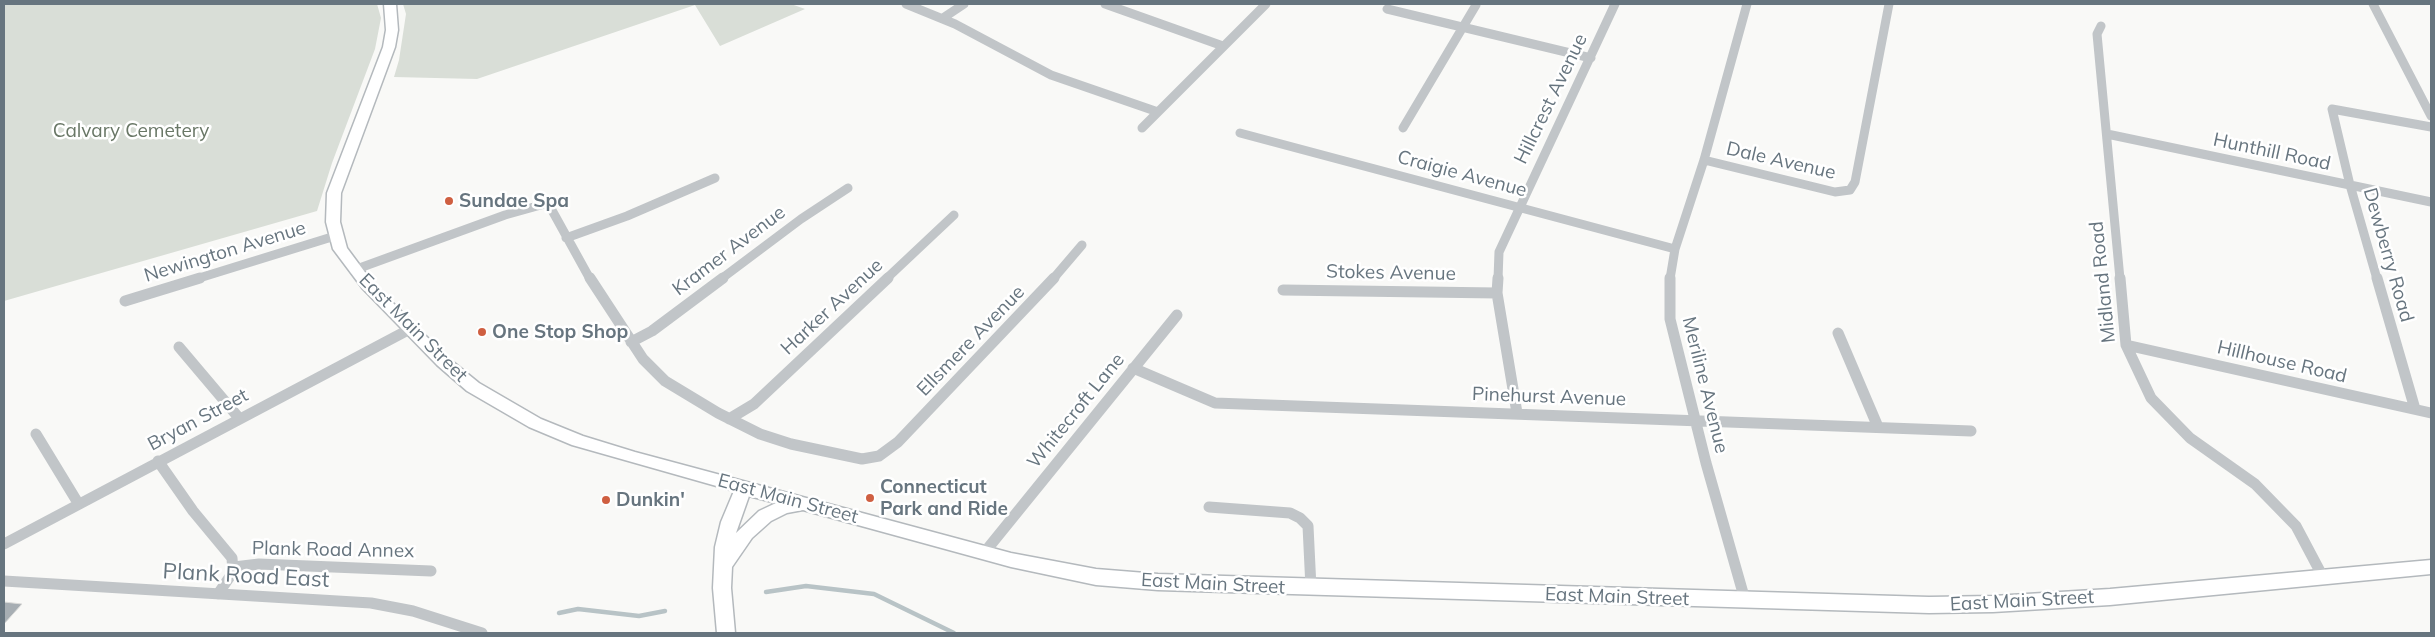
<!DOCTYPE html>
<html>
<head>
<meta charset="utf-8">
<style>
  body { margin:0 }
  #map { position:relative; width:2435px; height:637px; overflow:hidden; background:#f9f9f7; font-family:Mulish,sans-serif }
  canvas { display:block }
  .frame { position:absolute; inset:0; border:5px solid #67757f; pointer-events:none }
</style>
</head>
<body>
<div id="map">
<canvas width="2435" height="637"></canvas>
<div class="frame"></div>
</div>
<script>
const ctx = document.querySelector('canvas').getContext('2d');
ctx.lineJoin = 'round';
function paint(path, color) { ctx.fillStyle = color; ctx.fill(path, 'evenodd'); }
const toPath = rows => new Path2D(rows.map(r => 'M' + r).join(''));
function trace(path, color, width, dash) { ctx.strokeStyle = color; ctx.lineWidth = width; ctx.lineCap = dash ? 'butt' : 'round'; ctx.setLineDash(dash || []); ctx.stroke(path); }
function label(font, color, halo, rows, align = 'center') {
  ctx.font = font + ' Mulish,sans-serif'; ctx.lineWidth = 5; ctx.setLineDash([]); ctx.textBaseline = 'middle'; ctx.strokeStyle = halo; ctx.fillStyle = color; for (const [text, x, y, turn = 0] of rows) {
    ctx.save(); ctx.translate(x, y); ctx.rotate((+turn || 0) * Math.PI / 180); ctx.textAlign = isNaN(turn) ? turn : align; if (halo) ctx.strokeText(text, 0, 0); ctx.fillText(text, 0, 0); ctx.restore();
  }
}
paint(toPath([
  [4,4,377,4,381,18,375,49,332,163,317,211,4,301],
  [403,4,791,4,805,9,720,46,695,5,477,79,394,77,399,60,406,14]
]), '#d9ded7');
trace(toPath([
  [766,592,806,586,874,594,954,633],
  [559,613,578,609,639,616,665,611]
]), '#b8c3c6', 4.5);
const building = toPath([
  [4,602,22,604,4,624,4,602]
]);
paint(building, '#a7aeb3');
trace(building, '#dbdbd9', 1);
const secondary = toPath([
  [384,4,396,4,398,30,395,47,341,193,340,222,347,248,373,283,447,357,479,383,541,419,583,436,635,452,1011,553,1096,569,1158,574,1929,597,1993,596,2110,589,2431,560,2431,574,2110,605,1993,612,1929,613,1158,590,1096,585,1011,567,803,510,787,513,771,521,752,538,732,567,731,588,735,633,717,633,713,588,715,547,721,522,734,491,572,445,529,427,467,391,437,365,363,289,333,249,326,222,327,193,383,47,386,30,384,4],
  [749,496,776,503,759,511,736,533,749,496]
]);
trace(secondary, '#b4b9bd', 3);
trace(toPath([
  [906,4,955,24,1051,75,1158,112],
  [1105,4,1223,46],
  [2373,4,2431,116],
  [1387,9,1591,58],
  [943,18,964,4],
  [2101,26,2097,34,2120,279],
  [1142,128,1266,4],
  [1403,128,1476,5],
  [1240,133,1675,249],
  [2107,134,2431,202],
  [1704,160,1835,192,1850,190,1855,182,1889,4],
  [566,238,627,216,715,178],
  [354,270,505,215,548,203,590,279],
  [196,279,335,236],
  [721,279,801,219,848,188],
  [886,279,954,215],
  [1053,279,1082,245],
  [1498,279,1499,252,1615,4],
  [1670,279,1675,249,1704,160,1747,4],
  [2377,279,2350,185,2332,109,2431,127]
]), '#c1c5c8', 9);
trace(toPath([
  [590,278,643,359,665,381,718,413,760,434,791,444,862,459,879,456,898,442,1054,278],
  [1498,278,1497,293,1517,413],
  [1670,278,1670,319,1706,463,1745,600],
  [2120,278,2126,345,2151,398,2190,438,2255,484,2296,526,2323,577],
  [2377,278,2415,409],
  [1283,290,1497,293],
  [125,301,200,278],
  [1838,333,1878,427],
  [631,342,652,331,723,278],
  [2126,345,2431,413],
  [179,347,239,418],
  [1133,368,1215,403,1971,431],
  [729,419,754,404,888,278],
  [36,434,78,503],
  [158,461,193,511,232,558,233,572,218,594],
  [1209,507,1290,513,1300,518,1308,526,1311,588],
  [4,544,410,329],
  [984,553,1177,315],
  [234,567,259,564,431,571],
  [4,581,371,603,413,611,482,633]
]), '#c1c5c8', 11);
paint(secondary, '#fff');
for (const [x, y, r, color] of [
  [449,201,5,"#cf5f41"],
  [482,332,5,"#cf5f41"],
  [870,498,5,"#cf5f41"],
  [606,500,5,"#cf5f41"]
]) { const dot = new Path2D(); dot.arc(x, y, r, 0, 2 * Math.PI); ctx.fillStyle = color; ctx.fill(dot); trace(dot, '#fff', 2); }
label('19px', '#67757f', '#fff', [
  ["Hillcrest Avenue",1551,99,-64],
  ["Hunthill Road",2272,152,12],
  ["Dale Avenue",1781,161,13],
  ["Craigie Avenue",1462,174,15],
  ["Kramer Avenue",729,251,-37],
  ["Newington Avenue",225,252,-17],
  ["Dewberry Road",2388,255,74],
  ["Stokes Avenue",1391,273,1],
  ["Midland Road",2103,282,-96],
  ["Harker Avenue",832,307,-43],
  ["East Main Street",413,328,45],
  ["Ellsmere Avenue",971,341,-46],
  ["Hillhouse Road",2282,362,13],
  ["Meriline Avenue",1705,385,76],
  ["Pinehurst Avenue",1549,397,2],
  ["Whitecroft Lane",1076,411,-51],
  ["Bryan Street",198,420,-28],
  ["East Main Street",788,499,15],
  ["Plank Road Annex",333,550,1],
  ["East Main Street",1213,584,3],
  ["East Main Street",1617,597,2],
  ["East Main Street",2022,601,-3]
]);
label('19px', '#697766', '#fff', [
  ["Calvary Cemetery",131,131]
]);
label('bold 19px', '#67757f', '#fff', [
  ["Sundae Spa",459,201],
  ["One Stop Shop",492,332],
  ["Connecticut",880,487],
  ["Park and Ride",880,509],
  ["Dunkin'",616,500]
], 'left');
label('22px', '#67757f', '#fff', [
  ["Plank Road East",246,576,3]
]);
</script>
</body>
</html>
